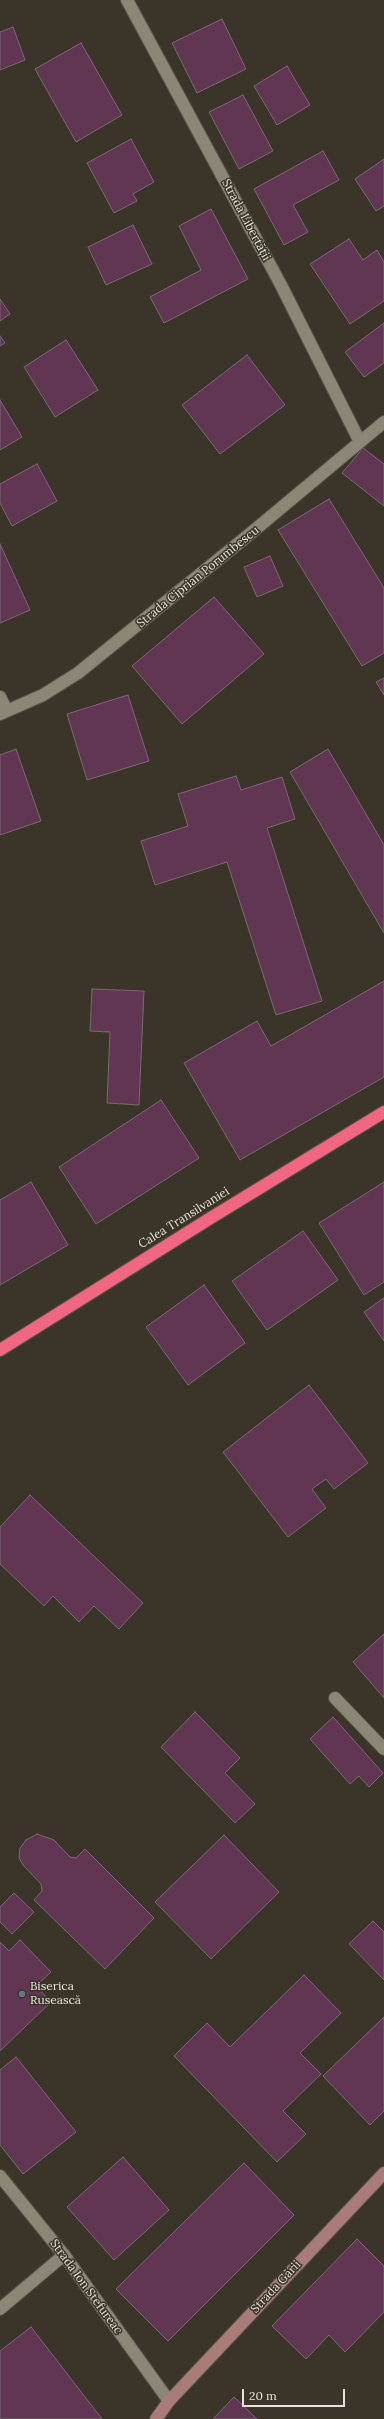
<!DOCTYPE html>
<html>
<head>
<meta charset="utf-8">
<style>
  body { margin:0 }
  #map { position:relative; width:384px; height:2419px; overflow:hidden; background:#3a3528; font-family:Lora,serif }
  canvas { display:block }
  .scale { position:absolute; left:242px; top:2389px; width:103px; height:18px; box-sizing:border-box; border:2px solid #e5e2d9; border-top:0; padding-left:5px; font-size:12px; line-height:14px; white-space:nowrap; color:#e5e2d9; -webkit-text-stroke:3px #3a3528; paint-order:stroke }
</style>
</head>
<body>
<div id="map">
<canvas width="384" height="2419"></canvas>
<div class="scale">20 m</div>
</div>
<script>
const ctx = document.querySelector('canvas').getContext('2d');
ctx.lineJoin = 'round';
function paint(path, color) { ctx.fillStyle = color; ctx.fill(path, 'evenodd'); }
const toPath = rows => new Path2D(rows.map(r => 'M' + r).join(''));
function trace(path, color, width, dash) { ctx.strokeStyle = color; ctx.lineWidth = width; ctx.lineCap = dash ? 'butt' : 'round'; ctx.setLineDash(dash || []); ctx.stroke(path); }
function label(font, color, halo, rows, align = 'center') {
  ctx.font = font + ' Lora,serif'; ctx.lineWidth = 3; ctx.setLineDash([]); ctx.textBaseline = 'middle'; ctx.strokeStyle = halo; ctx.fillStyle = color; for (const [text, x, y, turn = 0] of rows) {
    ctx.save(); ctx.translate(x, y); ctx.rotate((+turn || 0) * Math.PI / 180); ctx.textAlign = isNaN(turn) ? turn : align; if (halo) ctx.strokeText(text, 0, 0); ctx.fillText(text, 0, 0); ctx.restore();
  }
}
const building = toPath([
  [222,19,246,69,197,93,172,43,222,19],
  [13,27,25,60,0,70,0,32,13,27],
  [81,43,122,115,76,142,35,69,81,43],
  [287,66,310,105,277,125,254,86,287,66],
  [243,95,273,151,239,169,209,112,243,95],
  [131,139,154,182,133,194,137,201,114,213,87,163,131,139],
  [323,151,339,180,293,205,308,232,284,245,254,189,323,151],
  [384,159,384,206,376,211,355,179,384,159],
  [211,209,248,279,164,323,150,297,201,270,179,226,211,209],
  [133,225,152,264,106,285,88,247,133,225],
  [349,239,363,260,377,250,384,262,384,301,350,324,310,264,349,239],
  [0,299,10,314,0,321,0,299],
  [384,323,384,363,364,377,345,352,384,323],
  [0,336,5,343,0,346,0,336],
  [66,340,98,390,55,417,24,367,66,340],
  [247,355,285,405,220,454,182,405,247,355],
  [0,400,22,437,0,450,0,400],
  [363,448,384,464,384,506,342,473,363,448],
  [37,464,57,501,12,526,0,503,0,484,37,464],
  [329,499,384,588,384,653,362,666,278,530,329,499],
  [0,544,30,610,0,623,0,544],
  [270,556,283,586,257,597,244,567,270,556],
  [214,597,264,654,182,724,132,666,214,597],
  [384,678,384,695,376,682,384,678],
  [128,695,149,761,87,780,67,714,128,695],
  [16,749,41,821,0,835,0,755,16,749],
  [328,749,384,845,384,933,290,772,328,749],
  [236,776,241,790,282,777,295,819,267,828,322,1001,276,1015,227,862,155,885,141,841,188,826,178,794,236,776],
  [384,981,384,1077,240,1160,184,1063,257,1021,271,1046,384,981],
  [92,989,144,991,139,1105,107,1103,110,1032,90,1031,92,989],
  [161,1100,199,1158,96,1224,59,1167,161,1100],
  [31,1182,68,1245,0,1285,0,1200,31,1182],
  [384,1182,384,1282,364,1295,319,1223,384,1182],
  [303,1231,338,1280,267,1330,232,1281,303,1231],
  [204,1285,245,1343,188,1385,146,1327,204,1285],
  [384,1298,384,1341,364,1312,384,1298],
  [309,1385,368,1463,334,1489,326,1479,312,1489,326,1508,288,1537,223,1452,309,1385],
  [30,1495,143,1603,119,1629,94,1606,79,1622,53,1596,44,1606,0,1564,0,1527,30,1495],
  [384,1634,384,1698,353,1662,384,1634],
  [195,1712,240,1758,225,1773,255,1804,235,1823,161,1747,195,1712],
  [333,1717,383,1773,369,1787,359,1776,350,1784,310,1739,333,1717],
  [37,1834,54,1840,70,1857,76,1858,85,1849,154,1918,105,1969,34,1900,42,1891,41,1884,23,1865,19,1858,20,1848,26,1840,37,1834],
  [224,1835,279,1892,211,1959,155,1902,224,1835],
  [14,1893,34,1912,12,1934,0,1922,0,1907,14,1893],
  [373,1921,384,1932,384,1980,349,1944,373,1921],
  [20,1940,51,1972,36,1986,51,2002,0,2051,0,1942,9,1951,20,1940],
  [304,1975,341,2013,300,2053,321,2074,283,2111,306,2134,277,2162,174,2056,207,2023,230,2047,304,1975],
  [384,2017,384,2111,370,2125,323,2076,384,2017],
  [16,2057,76,2132,23,2174,0,2145,0,2070,16,2057],
  [123,2157,169,2210,114,2260,67,2207,123,2157],
  [244,2163,294,2215,168,2341,116,2289,244,2163],
  [357,2239,384,2266,384,2312,345,2352,329,2335,306,2359,272,2326,357,2239],
  [31,2327,102,2419,0,2419,0,2351,31,2327],
  [234,2397,257,2419,213,2419,234,2397]
]);
paint(building, '#613652');
trace(building, '#796972', 1);
const lane = toPath([
  [335,1698,384,1749],
  [0,2309,64,2255]
]);
const street = toPath([
  [127,0,281,285,360,442],
  [0,697,7,711],
  [0,714,43,695,78,673,251,533,384,422],
  [0,2176,64,2255,169,2401]
]);
const secondary = toPath([
  [156,2419,169,2401,384,2173]
]);
const highway = toPath([
  [0,1350,209,1219,384,1112]
]);
trace(lane, '#585448', 14);
trace(street, '#585448', 14);
trace(secondary, '#585448', 14);
trace(highway, '#585448', 14);
trace(lane, '#8b8676', 12);
trace(street, '#8b8676', 12);
trace(secondary, '#aa7c79', 12);
trace(highway, '#f16681', 12);
for (const [x, y, r, color] of [
  [22,1994,4,"#6b7280"]
]) { const dot = new Path2D(); dot.arc(x, y, r, 0, 2 * Math.PI); ctx.fillStyle = color; ctx.fill(dot); trace(dot, '#3a3528', 1.5); }
label('12px', '#e5e2d9', '#3a3528', [
  ["Strada Libertății",246,220,62],
  ["Strada Ciprian Porumbescu",198,577,-39],
  ["Calea Transilvaniei",184,1218,-32],
  ["Strada Ion Stefureac",86,2287,54],
  ["Strada Gării",276,2287,-47]
]);
label('12px', '#e5e2d9', '#3a3528', [
  ["Biserica",30,1987],
  ["Rusească",30,2001]
], 'left');
</script>
</body>
</html>
